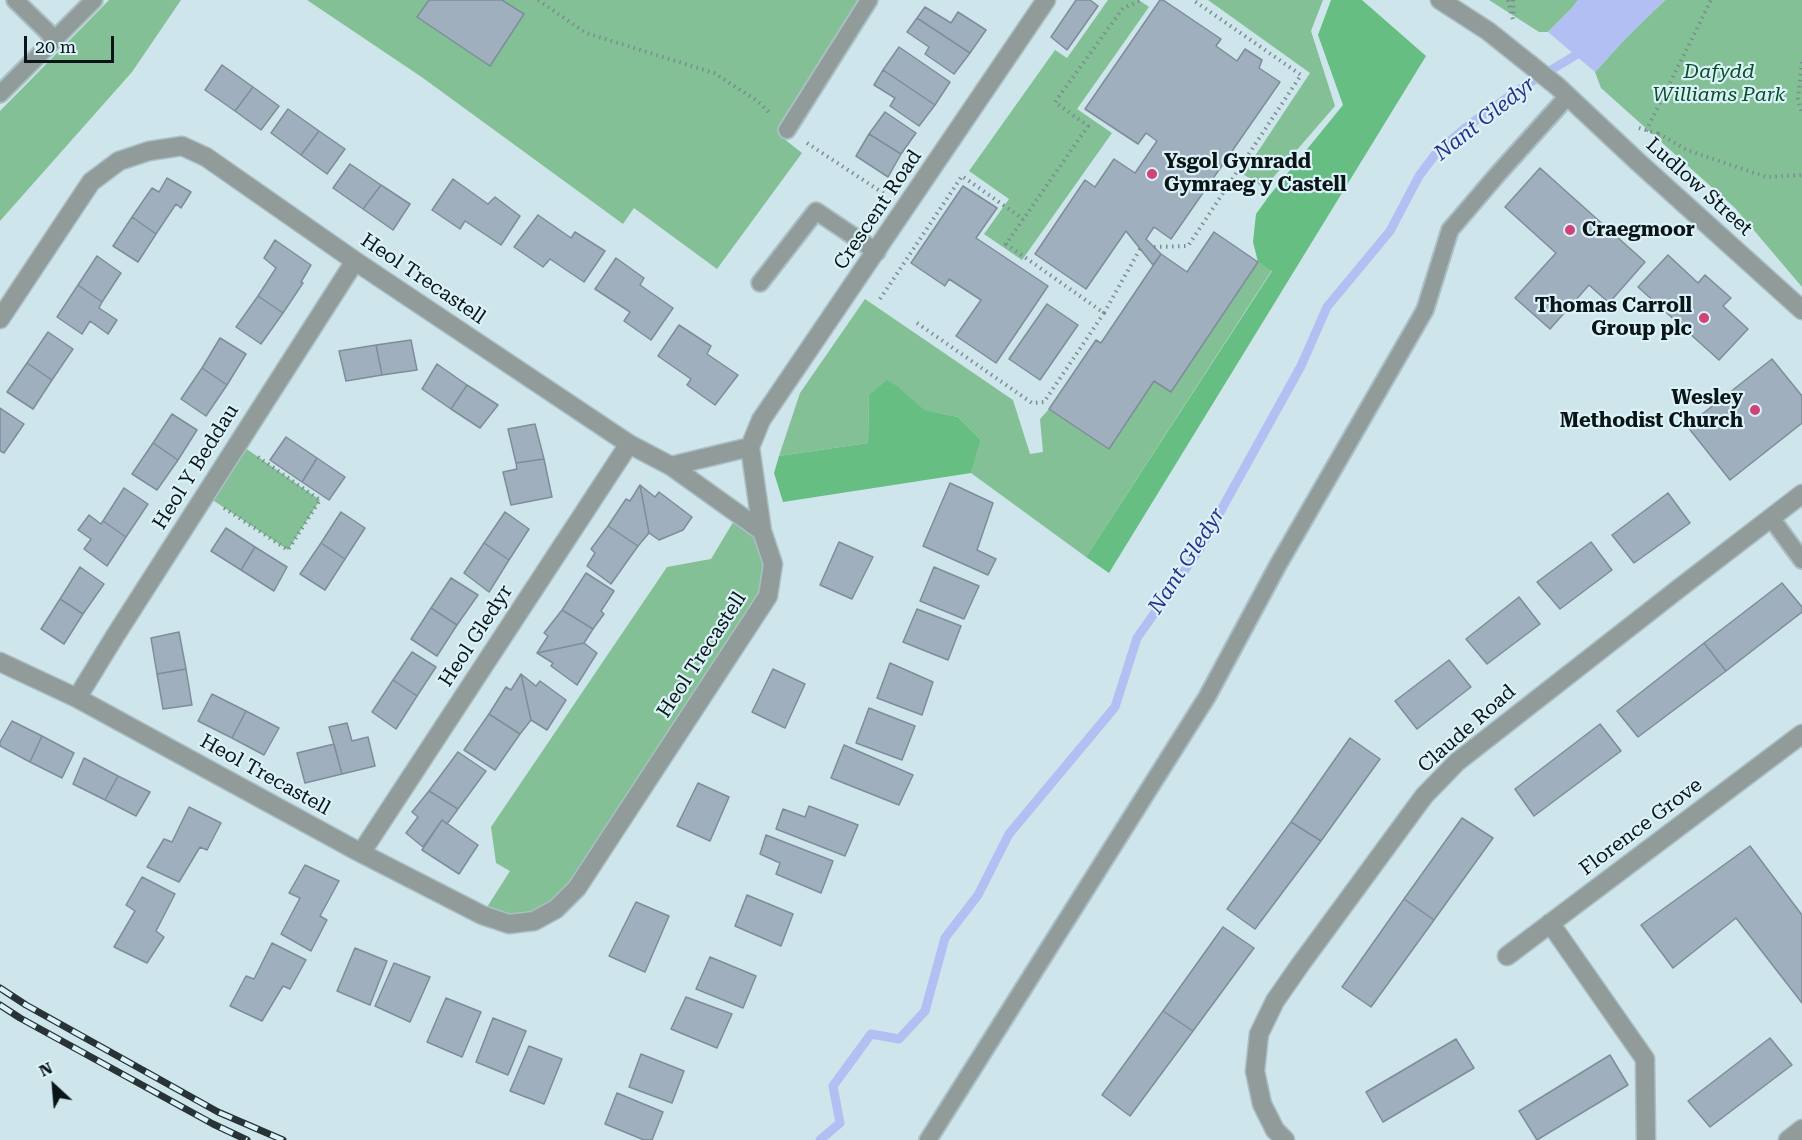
<!DOCTYPE html>
<html>
<head>
<meta charset="utf-8">
<style>
  body { margin:0 }
  #map { position:relative; width:1802px; height:1140px; overflow:hidden; background:#cde5eb; font-family:"Roboto Serif",serif }
  canvas { display:block }
  .north { position:absolute; left:24px; top:1056px; width:60px; height:60px; -webkit-text-stroke:4px #daf2f8; paint-order:stroke; rotate:334deg; font-size:16px; font-weight:700; line-height:24px; text-align:center; color:#0b1416 }
  .north::after { content:''; display:block; margin:auto; width:21px; height:27px; background:#0b1416; clip-path:polygon(50% 0,100% 100%,50% 72%,0 100%) }
  .scale { position:absolute; left:24px; top:36px; width:90px; height:27px; box-sizing:border-box; border:3px solid #0b1416; border-top:0; padding-left:8px; font-size:18px; line-height:21px; white-space:nowrap; color:#0b1416; -webkit-text-stroke:4px #daf2f8; paint-order:stroke }
</style>
</head>
<body>
<div id="map">
<canvas width="1802" height="1140"></canvas>
<div class="north">N</div>
<div class="scale">20 m</div>
</div>
<script>
const ctx = document.querySelector('canvas').getContext('2d');
ctx.lineJoin = 'round';
function paint(path, color) { ctx.fillStyle = color; ctx.fill(path, 'evenodd'); }
const toPath = rows => new Path2D(rows.map(r => 'M' + r).join(''));
function trace(path, color, width, dash) { ctx.strokeStyle = color; ctx.lineWidth = width; ctx.lineCap = dash ? 'butt' : 'round'; ctx.setLineDash(dash || []); ctx.stroke(path); }
function label(font, color, halo, rows, align = 'center') {
  ctx.font = font + ' "Roboto Serif",serif'; ctx.lineWidth = 4.5; ctx.setLineDash([]); ctx.textBaseline = 'middle'; ctx.strokeStyle = halo; ctx.fillStyle = color; for (const [text, x, y, turn = 0] of rows) {
    ctx.save(); ctx.translate(x, y); ctx.rotate((+turn || 0) * Math.PI / 180); ctx.textAlign = isNaN(turn) ? turn : align; if (halo) ctx.strokeText(text, 0, 0); ctx.fillText(text, 0, 0); ctx.restore();
  }
}
paint(toPath([
  [109,0,181,0,132,72,0,221,0,111],
  [307,0,868,0,790,124,778,134,802,153,717,269,634,208,623,224,423,78],
  [1108,0,1139,0,1149,7,1077,109,1112,133,1022,260,984,234,1009,199,969,171,1055,50,1067,58],
  [1208,0,1323,0,1311,31,1335,106,1264,188,1243,174,1310,73],
  [1489,0,1578,0,1572,8,1548,32,1539,32],
  [1665,0,1802,0,1802,287,1735,208,1601,88,1595,72,1626,38],
  [1258,262,1272,270,1086,557,971,473,981,440,958,417,923,410,900,388,869,395,868,443,779,456,800,393,865,299,1013,400,1030,454,1043,452,1040,419,1049,409,1109,448,1154,381,1171,392],
  [238,443,320,500,288,550,205,495],
  [738,514,762,531,768,596,577,888,534,921,482,915,510,871,496,863,491,827,667,567,711,559]
]), '#84c095');
paint(toPath([
  [1331,0,1362,0,1426,56,1109,573,1086,557,1272,271,1258,262,1253,242,1256,214,1269,196,1343,105,1318,35],
  [887,380,900,388,924,410,958,417,981,440,971,473,783,502,774,473,779,456,868,443,869,395]
]), '#66be82');
paint(toPath([
  [1578,0,1665,0,1626,38,1595,72,1548,32,1572,8]
]), '#b1bff2');
trace(toPath([
  [820,1140,840,1123,833,1086,871,1034,899,1039,925,1011,945,938,978,895,1009,834,1115,707,1137,638,1199,550,1301,366,1327,307,1390,231,1419,176,1437,152,1469,125,1521,88,1581,52,1585,47]
]), '#b1bff2', 9);
const building = toPath([
  [429,0,502,0,524,14,490,66,417,17,429,0],
  [1076,0,1090,0,1098,6,1067,50,1051,37,1076,0],
  [1160,0,1163,0,1221,39,1216,46,1237,61,1245,49,1262,60,1259,68,1280,82,1171,239,1154,227,1146,239,1161,254,1153,265,1126,231,1086,289,1035,254,1085,180,1095,187,1114,159,1135,173,1157,141,1146,133,1138,144,1085,109,1160,0],
  [925,7,951,23,958,12,986,30,970,53,917,18,925,7],
  [917,18,970,53,954,74,925,54,929,47,907,32,917,18],
  [899,47,950,82,935,105,883,70,899,47],
  [222,65,253,87,235,111,205,90,222,65],
  [883,70,935,105,919,126,890,106,895,98,874,85,883,70],
  [253,87,279,106,261,130,235,111,253,87],
  [288,109,319,131,301,155,271,133,288,109],
  [885,112,916,133,901,154,869,134,885,112],
  [319,131,345,149,327,174,301,155,319,131],
  [869,134,901,154,888,177,856,156,869,134],
  [350,164,381,185,363,209,333,188,350,164],
  [1540,168,1645,262,1609,303,1589,285,1550,329,1515,298,1556,253,1505,207,1540,168],
  [167,178,191,192,181,208,176,204,156,234,132,217,152,188,159,192,167,178],
  [453,179,488,204,495,197,520,216,501,245,465,221,460,229,432,210,453,179],
  [381,185,410,204,393,230,363,209,381,185],
  [963,186,997,208,976,238,1048,286,996,363,956,336,981,300,949,279,945,286,911,263,963,186],
  [538,215,571,238,575,232,605,251,584,282,550,259,543,267,514,247,538,215],
  [132,217,156,234,138,262,113,246,132,217],
  [1214,232,1258,262,1171,392,1154,381,1109,449,1049,409,1096,340,1101,343,1161,254,1187,272,1214,232],
  [275,240,311,265,301,282,303,283,283,313,258,296,276,268,264,258,275,240],
  [1668,255,1698,283,1705,275,1731,298,1723,306,1748,329,1719,360,1638,287,1668,255],
  [97,256,121,273,102,302,78,285,97,256],
  [616,258,644,278,640,285,673,308,651,340,624,321,630,312,595,289,616,258],
  [78,285,102,302,99,308,117,320,108,334,90,321,82,334,57,317,78,285],
  [258,296,283,313,261,344,236,327,258,296],
  [1047,304,1078,325,1040,380,1009,359,1047,304],
  [679,325,711,346,707,354,738,375,715,405,687,385,691,379,658,356,679,325],
  [48,332,73,349,52,380,27,363,48,332],
  [220,338,246,354,227,385,202,368,220,338],
  [411,340,417,370,382,375,376,345,411,340],
  [376,345,382,375,346,381,339,351,376,345],
  [1772,359,1802,396,1802,423,1730,480,1687,426,1772,359],
  [27,363,52,380,33,409,7,392,27,363],
  [437,364,467,385,451,409,422,389,437,364],
  [202,368,227,385,206,416,181,399,202,368],
  [467,385,498,405,480,428,451,409,467,385],
  [0,408,24,424,4,453,0,451,0,408],
  [172,414,197,430,178,460,153,443,172,414],
  [535,424,544,459,516,463,508,429,535,424],
  [286,437,317,458,302,482,270,460,286,437],
  [153,443,178,460,157,490,132,474,153,443],
  [317,458,345,477,329,500,302,482,317,458],
  [544,459,552,497,511,505,503,472,517,469,516,463,544,459],
  [950,483,993,503,977,550,996,559,988,575,923,546,950,483],
  [640,485,649,533,638,546,608,526,626,499,630,501,640,485],
  [640,485,655,497,659,492,692,517,683,530,659,540,649,533,640,485],
  [124,488,148,504,126,537,103,521,124,488],
  [1668,493,1690,523,1634,563,1612,535,1668,493],
  [341,512,365,528,345,559,321,543,341,512],
  [505,512,529,529,509,560,484,543,505,512],
  [89,515,101,524,103,521,126,537,107,566,84,549,91,539,78,530,89,515],
  [608,526,638,546,611,584,587,566,595,553,591,549,608,526],
  [226,528,255,547,241,570,211,551,226,528],
  [839,542,873,557,852,599,820,585,839,542],
  [1591,542,1612,570,1560,609,1537,582,1591,542],
  [321,543,345,559,325,590,300,574,321,543],
  [484,543,509,560,489,592,464,573,484,543],
  [255,547,287,567,274,591,241,570,255,547],
  [80,567,104,584,83,614,60,599,80,567],
  [934,567,979,586,964,619,920,601,934,567],
  [586,573,614,591,601,611,604,614,593,629,562,610,586,573],
  [451,578,478,595,457,625,431,608,451,578],
  [1782,583,1802,607,1802,612,1726,671,1704,643,1782,583],
  [1519,597,1540,624,1487,664,1466,639,1519,597],
  [60,599,83,614,64,644,41,629,60,599],
  [431,608,457,625,437,656,411,639,431,608],
  [917,609,961,626,948,660,903,642,917,609],
  [562,610,593,629,584,643,537,653,548,636,544,633,562,610],
  [179,632,186,669,157,674,151,638,179,632],
  [584,643,597,653,577,685,551,666,553,663,537,653,584,643],
  [1704,643,1726,671,1638,737,1617,711,1704,643],
  [412,652,436,667,417,696,393,680,412,652],
  [1449,660,1471,687,1417,729,1395,701,1449,660],
  [890,663,933,682,922,715,877,698,890,663],
  [186,669,192,705,163,709,157,674,186,669],
  [773,669,805,684,785,728,752,712,773,669],
  [521,674,531,720,520,734,489,714,506,687,511,690,521,674],
  [521,674,536,686,540,681,566,700,547,730,531,720,521,674],
  [393,680,417,696,396,729,372,712,393,680],
  [212,694,246,711,232,738,198,721,212,694],
  [869,708,915,726,902,760,856,743,869,708],
  [246,711,279,728,264,755,232,738,246,711],
  [489,714,520,734,495,770,464,750,489,714],
  [12,721,42,736,30,762,0,746,0,742,12,721],
  [347,723,352,741,368,737,375,766,342,774,329,727,347,723],
  [1600,724,1621,751,1534,816,1515,789,1600,724],
  [42,736,74,753,62,778,30,762,42,736],
  [1350,738,1380,759,1321,841,1291,822,1350,738],
  [334,744,342,774,305,783,297,753,334,744],
  [844,745,913,775,899,805,831,778,844,745],
  [458,752,486,771,458,809,429,791,458,752],
  [84,758,118,776,105,800,73,784,84,758],
  [118,776,150,792,136,816,105,800,118,776],
  [698,783,729,797,710,841,677,826,698,783],
  [429,791,458,809,447,824,442,820,423,847,406,833,418,817,412,812,429,791],
  [809,806,858,825,845,856,776,829,783,809,805,817,809,806],
  [189,807,221,823,207,850,200,847,179,882,147,867,164,839,172,842,189,807],
  [1462,818,1493,838,1434,920,1404,899,1462,818],
  [442,820,478,845,459,874,422,850,442,820],
  [1291,822,1321,841,1255,929,1227,909,1291,822],
  [766,835,833,861,821,893,776,874,780,863,760,854,766,835],
  [1750,846,1802,915,1802,1003,1736,918,1673,968,1641,925,1750,846],
  [305,865,339,881,320,916,327,920,311,951,281,934,300,898,289,893,305,865],
  [142,877,175,894,156,931,164,937,147,963,114,947,135,911,126,905,142,877],
  [747,895,793,914,781,946,735,926,747,895],
  [1404,899,1434,920,1371,1007,1342,987,1404,899],
  [636,902,669,916,645,972,609,956,636,902],
  [1223,927,1254,948,1193,1031,1163,1011,1223,927],
  [272,943,306,960,290,989,283,986,262,1021,230,1006,246,976,254,979,272,943],
  [355,948,387,961,370,1005,337,991,355,948],
  [710,957,756,976,743,1008,696,989,710,957],
  [394,963,430,977,410,1022,375,1006,394,963],
  [686,997,732,1014,717,1048,671,1029,686,997],
  [446,998,481,1012,462,1057,427,1042,446,998],
  [1163,1011,1193,1031,1130,1116,1102,1095,1163,1011],
  [493,1018,526,1031,508,1075,476,1062,493,1018],
  [1770,1038,1792,1065,1710,1127,1688,1101,1770,1038],
  [1456,1039,1474,1068,1383,1122,1366,1092,1456,1039],
  [529,1046,562,1059,544,1104,510,1091,529,1046],
  [641,1054,684,1071,672,1103,629,1087,641,1054],
  [1610,1055,1628,1085,1537,1140,1519,1111,1610,1055],
  [617,1093,663,1112,652,1140,644,1140,605,1124,617,1093]
]);
paint(building, '#9fafbd');
trace(building, '#7d8d9a', 1.5);
const lane = toPath([
  [15,0,54,38],
  [0,94,94,0],
  [787,130,869,0],
  [760,283,816,211,877,252],
  [1771,518,1802,560],
  [928,1140,1207,697,1278,565,1425,310,1450,230,1497,175,1567,97]
]);
const street = toPath([
  [1440,0,1488,31,1557,86,1637,161,1802,310],
  [0,319,91,182,119,161,149,151,182,146,206,157,355,261,629,444,671,466,750,447,762,531,773,564,768,596,577,888,556,909,534,921,509,924,482,915,361,853,77,698,0,662],
  [750,447,761,420,1046,0],
  [671,466,762,531],
  [77,698,115,636,355,261],
  [361,853,629,444],
  [1550,923,1645,1059,1646,1140],
  [1507,956,1802,734],
  [1285,1140,1275,1130,1262,1104,1255,1071,1259,1034,1275,1001,1300,965,1424,796,1457,762,1677,590,1802,494],
  [1788,1140,1802,1129]
]);
trace(lane, '#aabfc5', 20);
trace(street, '#aabfc5', 21);
trace(toPath([
  [538,0,586,33,714,73,756,100,771,114],
  [1508,0,1513,20],
  [1513,0,1514,17],
  [1802,62,1798,99,1802,113],
  [1639,128,1659,134],
  [1646,131,1711,0],
  [807,143,886,195],
  [1651,144,1659,134,1687,150,1766,177,1802,175],
  [1154,247,1188,246,1301,75,1193,0],
  [880,299,962,176,1023,219],
  [1104,313,1140,249],
  [917,323,1032,403,1044,402,1104,313,1006,244,1088,126,1055,102,1123,8,1142,0],
  [224,508,288,550,320,500,258,457]
]), '#7b8d91', 4, [1.5, 4.5]);
trace(lane, '#919c9a', 16);
trace(street, '#919c9a', 18);
const rail = toPath([
  [0,988,26,1005,218,1112,283,1140],
  [0,1005,20,1018,213,1124,247,1140]
]);
trace(rail, '#283336', 7);
trace(rail, '#daf2f8', 4.5, [14]);
for (const [x, y, r, color] of [
  [1152,174,6,"#cf4377"],
  [1570,230,6,"#cf4377"],
  [1704,318,6,"#cf4377"],
  [1755,410,6,"#cf4377"]
]) { const dot = new Path2D(); dot.arc(x, y, r, 0, 2 * Math.PI); ctx.fillStyle = color; ctx.fill(dot); trace(dot, '#daf2f8', 2); }
label('italic 20px', '#084e27', '#daf2f8', [
  ["Dafydd",1719,72],
  ["Williams Park",1719,95]
]);
label('bold 20px', '#0b1416', '#daf2f8', [
  ["Ysgol Gynradd",1164,162],
  ["Gymraeg y Castell",1164,185],
  ["Craegmoor",1582,230],
  ["Thomas Carroll",1692,306,"right"],
  ["Group plc",1692,329,"right"],
  ["Wesley",1743,398,"right"],
  ["Methodist Church",1743,421,"right"]
], 'left');
label('20px', '#0b1416', '#daf2f8', [
  ["Ludlow Street",1699,187,42],
  ["Crescent Road",878,210,-56],
  ["Heol Trecastell",423,279,34],
  ["Heol Y Beddau",196,467,-58],
  ["Heol Gledyr",476,636,-57],
  ["Heol Trecastell",702,655,-57],
  ["Claude Road",1467,729,-41],
  ["Heol Trecastell",265,775,29],
  ["Florence Grove",1641,827,-37]
]);
label('italic 21px', '#27308d', '#daf2f8', [
  ["Nant Gledyr",1485,119,-38],
  ["Nant Gledyr",1187,561,-57]
]);
</script>
</body>
</html>
